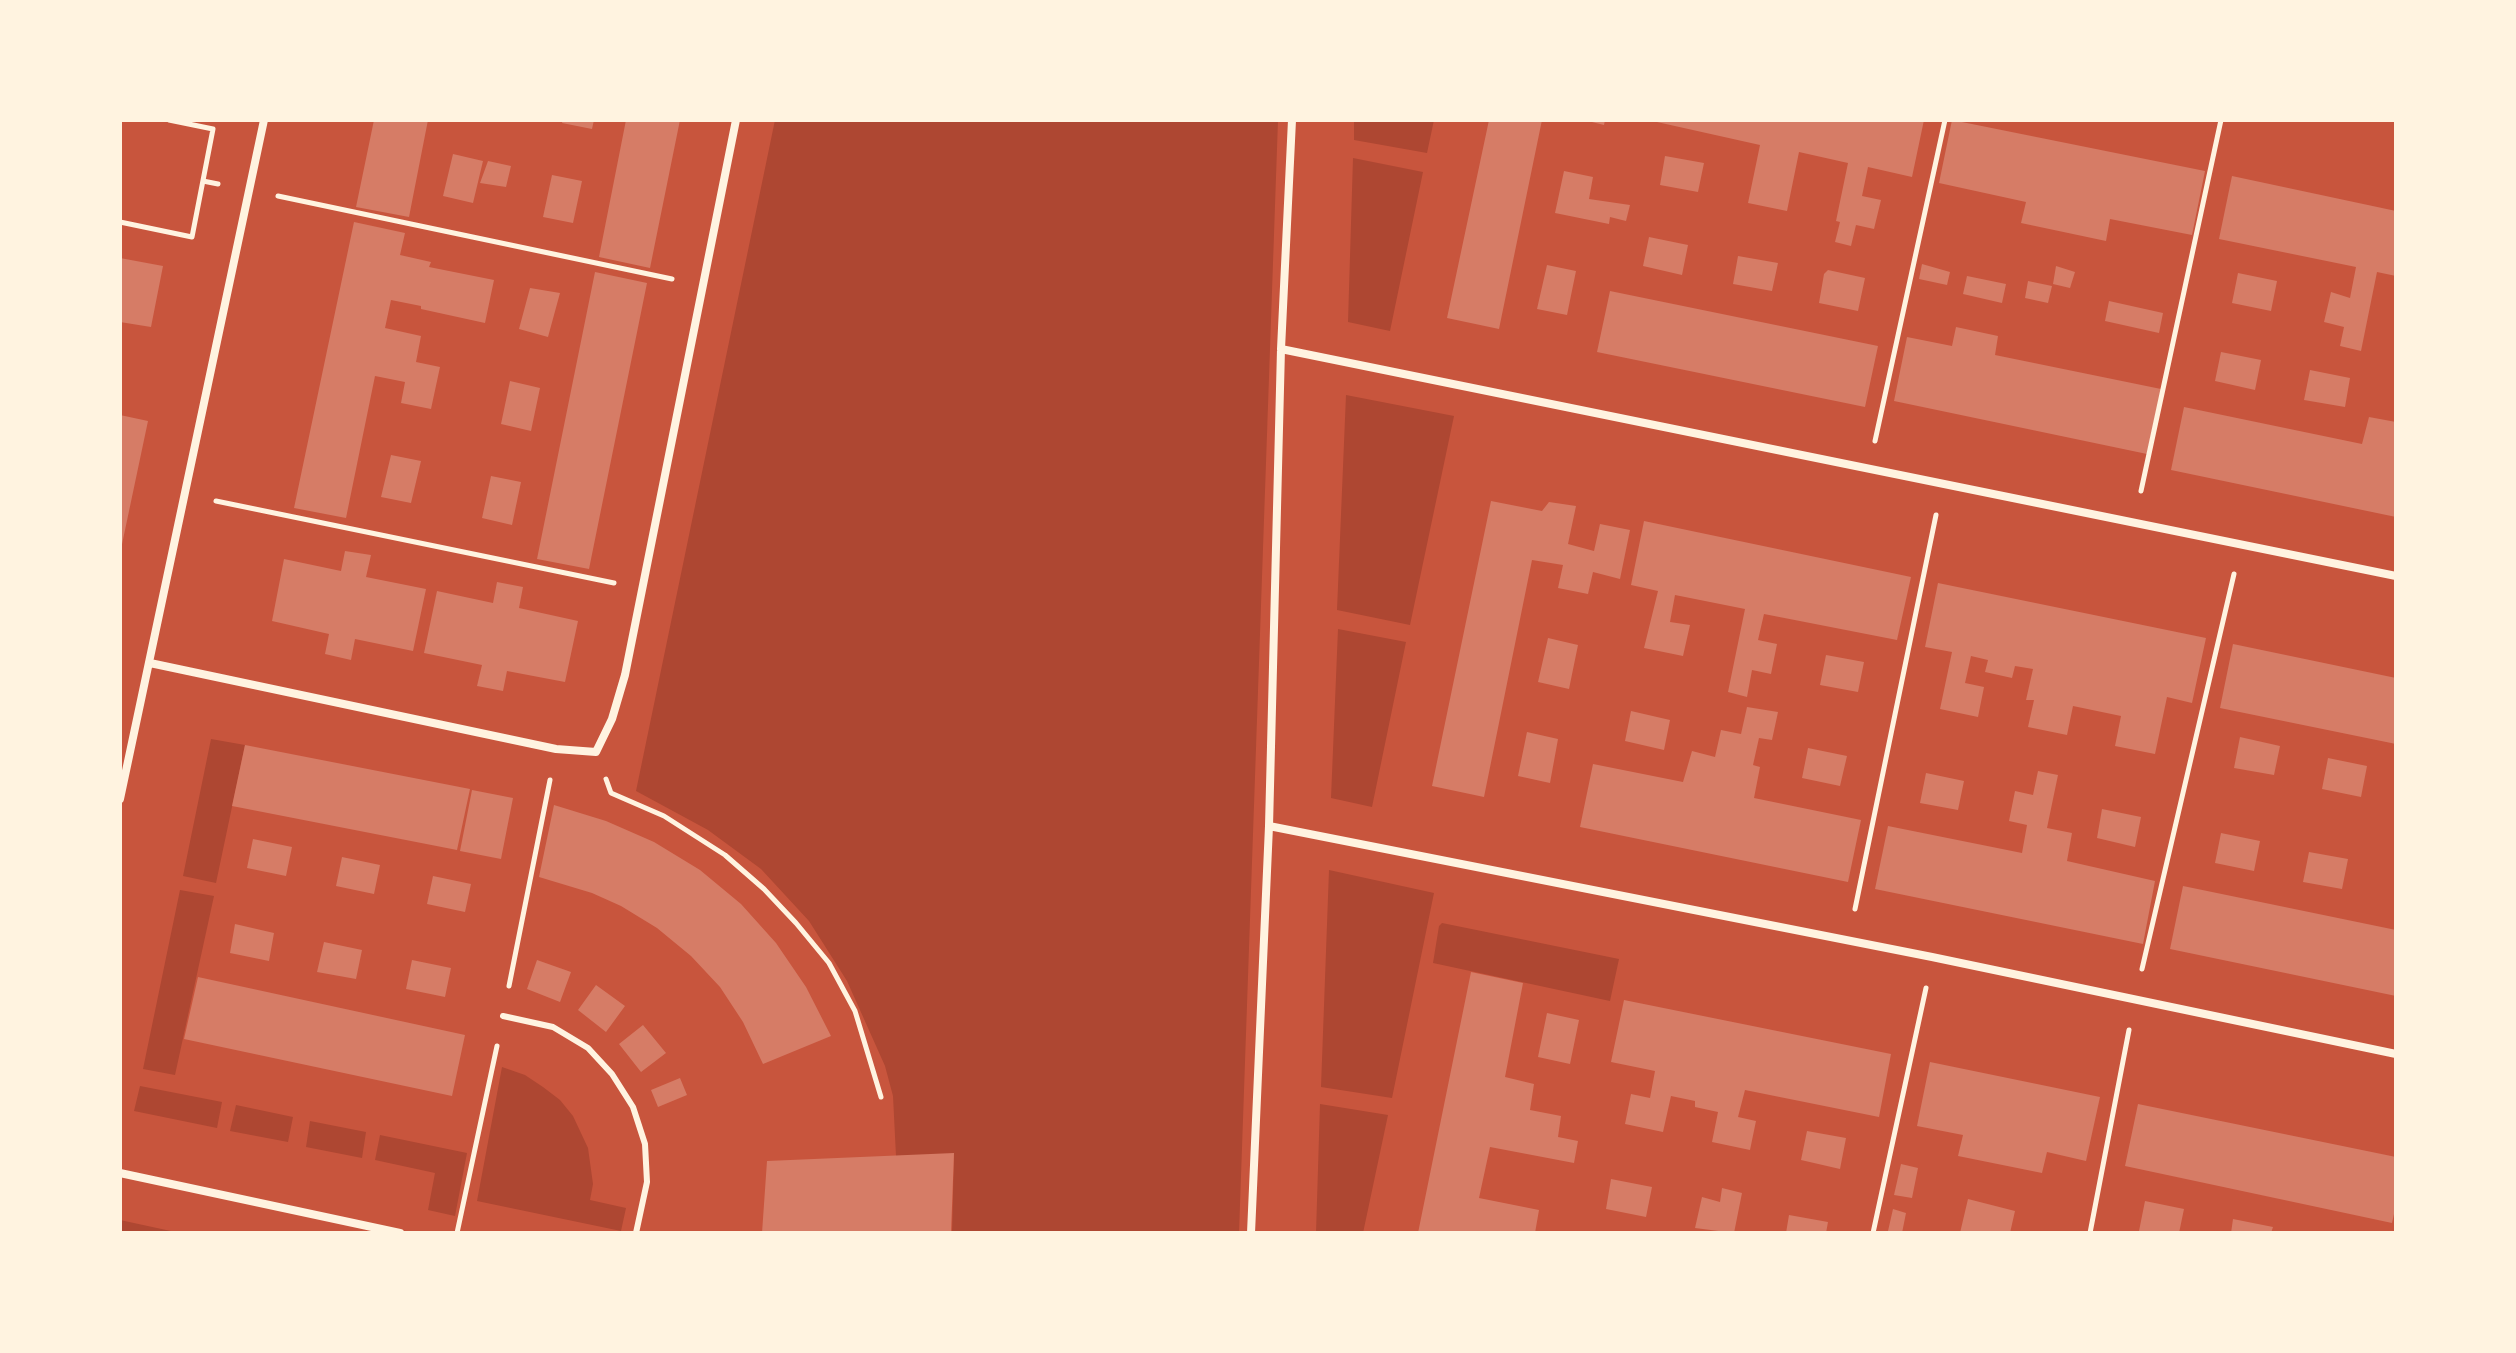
<!DOCTYPE html>
<html>
<head>
<meta charset="utf-8">
<style>
  body { margin:0 }
  #map { position:relative; width:2516px; height:1353px; overflow:hidden; background:#c8553d; font-family:"Varela Round",sans-serif }
  canvas { display:block }
  .frame { position:absolute; inset:0; border:122px solid #fff3e0; pointer-events:none }
</style>
</head>
<body>
<div id="map">
<canvas width="2516" height="1353"></canvas>
<div class="frame"></div>
</div>
<script>
const ctx = document.querySelector('canvas').getContext('2d');
ctx.lineJoin = 'round';
function paint(path, color) { ctx.fillStyle = color; ctx.fill(path, 'evenodd'); }
const toPath = rows => new Path2D(rows.map(r => 'M' + r).join(''));
function trace(path, color, width, dash) { ctx.strokeStyle = color; ctx.lineWidth = width; ctx.lineCap = dash ? 'butt' : 'round'; ctx.setLineDash(dash || []); ctx.stroke(path); }
paint(toPath([
  [775,120,1278,120,1239,1233,952,1233,954,1154,896,1156,893,1096,885,1066,847,981,809,921,761,869,708,830,636,791],
  [1354,120,1434,120,1427,153,1354,140],
  [1353,158,1423,172,1390,331,1348,322],
  [1346,395,1454,416,1410,625,1337,610],
  [1338,629,1406,642,1372,807,1331,798],
  [211,739,245,745,216,883,183,876],
  [1329,870,1434,893,1392,1098,1321,1087],
  [180,890,214,896,175,1075,143,1069],
  [1442,923,1619,959,1610,1001,1433,963,1439,926],
  [502,1067,525,1075,543,1087,560,1100,573,1116,588,1148,593,1184,590,1200,626,1208,621,1231,477,1201],
  [140,1086,222,1102,217,1128,134,1111],
  [1320,1104,1388,1115,1363,1233,1316,1233],
  [236,1105,293,1117,288,1142,230,1131],
  [310,1121,366,1132,362,1158,306,1147],
  [380,1135,467,1153,455,1216,428,1210,435,1173,375,1160],
  [120,1220,180,1233,120,1233]
]), '#ae4732');
paint(toPath([
  [374,120,428,120,409,217,356,207],
  [563,120,594,120,592,129,562,123],
  [626,120,680,120,650,268,599,257],
  [1489,120,1542,120,1499,329,1447,318],
  [1584,120,1605,120,1604,125],
  [1648,120,1924,120,1912,177,1868,167,1862,196,1881,200,1874,229,1856,225,1851,246,1835,242,1840,222,1836,221,1848,163,1799,152,1787,211,1748,203,1760,145],
  [1952,120,2205,171,2192,235,2110,219,2106,241,2021,223,2026,202,1939,183],
  [453,154,483,161,473,203,443,196],
  [1665,156,1704,163,1698,192,1660,185],
  [488,161,511,166,506,187,480,183],
  [1564,171,1593,177,1589,199,1630,205,1626,221,1610,217,1609,224,1555,213],
  [552,175,582,181,573,223,543,217],
  [2232,176,2396,211,2396,276,2377,272,2361,351,2340,346,2344,327,2324,322,2331,292,2350,298,2356,267,2219,239],
  [354,222,405,233,400,255,431,262,429,267,494,280,485,323,421,309,421,306,391,300,385,328,421,336,416,362,440,367,431,409,401,403,405,382,375,376,346,518,294,508],
  [1649,237,1688,245,1682,275,1643,266],
  [1738,256,1778,263,1772,291,1733,284],
  [120,258,163,266,151,327,120,322],
  [1922,264,1950,272,1947,285,1919,279],
  [1547,265,1576,271,1567,315,1537,309],
  [2056,266,2075,272,2070,288,2053,284],
  [1828,270,1865,278,1858,311,1819,303,1824,274],
  [595,272,647,283,589,569,537,559],
  [2238,273,2277,281,2271,311,2232,303],
  [1967,276,2006,284,2002,303,1963,294],
  [2028,281,2052,286,2048,303,2025,298],
  [530,288,560,293,548,337,519,329],
  [1610,291,1878,346,1865,407,1597,352],
  [2109,301,2163,313,2159,333,2105,321],
  [1956,327,1998,336,1995,355,2161,389,2147,454,1894,401,1907,337,1952,346],
  [2221,352,2261,360,2255,390,2215,381],
  [2310,370,2350,378,2345,407,2304,400],
  [510,381,540,388,531,431,501,424],
  [2184,407,2362,444,2369,417,2396,422,2396,517,2171,470],
  [120,415,148,421,121,549,120,549],
  [391,455,421,461,411,503,381,497],
  [491,476,521,482,512,525,482,518],
  [1491,501,1542,511,1549,502,1576,506,1568,544,1594,551,1600,524,1630,530,1620,579,1593,572,1588,594,1558,588,1563,565,1532,560,1484,797,1432,786],
  [1644,521,1911,577,1897,640,1764,614,1758,640,1777,644,1771,674,1752,670,1747,697,1728,692,1745,609,1675,595,1670,622,1690,625,1683,656,1644,648,1658,591,1631,585],
  [345,551,371,555,366,577,426,589,413,651,355,639,351,660,325,654,329,634,272,621,284,559,341,571],
  [497,582,523,587,519,608,578,621,565,682,507,671,503,691,477,686,482,665,424,653,437,591,493,603],
  [1938,583,2206,638,2192,703,2167,697,2155,754,2115,746,2121,716,2073,706,2067,735,2028,727,2034,700,2026,700,2033,669,2015,666,2012,678,1985,672,1988,660,1971,656,1965,683,1984,687,1978,717,1940,709,1952,652,1925,647],
  [1548,638,1578,645,1569,689,1538,682],
  [2233,644,2396,678,2396,744,2220,708],
  [1826,655,1864,662,1858,692,1820,685],
  [1747,707,1778,712,1772,740,1759,738,1753,765,1760,767,1754,798,1861,820,1848,882,1580,827,1593,764,1683,782,1692,751,1715,757,1721,730,1741,734],
  [1631,711,1670,720,1664,750,1625,741],
  [1527,732,1558,739,1550,783,1518,776],
  [2240,737,2280,746,2274,775,2234,768],
  [245,745,470,789,457,850,232,806],
  [1808,748,1847,756,1840,786,1802,778],
  [2328,758,2367,766,2361,797,2322,789],
  [2038,771,2058,775,2047,828,2072,833,2067,861,2155,881,2143,944,1875,889,1888,826,2022,853,2027,825,2009,821,2015,791,2033,795],
  [1926,773,1964,781,1958,810,1920,803],
  [472,790,513,798,501,859,460,851],
  [554,805,606,821,654,842,700,870,741,904,776,943,806,987,831,1036,763,1064,743,1022,720,987,691,956,657,928,621,906,592,893,539,877],
  [2102,809,2141,817,2135,847,2097,838],
  [2221,833,2260,841,2254,871,2215,863],
  [253,839,292,847,286,876,247,868],
  [2309,852,2348,859,2342,889,2303,882],
  [342,857,380,865,374,894,336,886],
  [433,876,471,884,465,912,427,904],
  [2183,886,2396,930,2396,996,2170,949],
  [235,924,274,933,269,961,230,953],
  [324,942,362,950,356,979,317,972],
  [412,960,451,968,445,997,406,989],
  [537,960,571,972,560,1002,527,989],
  [1471,972,1523,983,1505,1077,1534,1084,1530,1110,1561,1116,1558,1137,1578,1141,1574,1163,1490,1147,1479,1198,1539,1210,1535,1233,1418,1233],
  [198,977,465,1035,452,1096,184,1039],
  [596,985,625,1006,606,1032,578,1010],
  [1624,1000,1891,1054,1879,1117,1745,1090,1738,1117,1756,1121,1750,1150,1712,1142,1718,1112,1695,1107,1695,1101,1671,1096,1663,1132,1625,1124,1631,1094,1650,1098,1655,1071,1611,1062],
  [1547,1013,1579,1020,1570,1064,1538,1057],
  [643,1025,666,1053,641,1072,619,1044],
  [1930,1062,2100,1097,2086,1161,2047,1152,2042,1173,1958,1156,1963,1135,1917,1126],
  [680,1078,687,1095,658,1107,651,1090],
  [2138,1104,2396,1157,2396,1205,2392,1223,2125,1166],
  [1807,1131,1846,1138,1840,1169,1801,1160],
  [954,1153,951,1233,762,1233,767,1161],
  [1901,1164,1918,1168,1912,1198,1894,1195],
  [1611,1179,1652,1187,1646,1217,1606,1209],
  [1722,1188,1742,1193,1734,1233,1695,1228,1702,1197,1720,1202],
  [1968,1199,2015,1211,2010,1233,1960,1233],
  [2145,1201,2184,1209,2179,1233,2139,1231],
  [1893,1209,1906,1213,1902,1233,1888,1231],
  [1789,1215,1828,1222,1826,1233,1786,1233],
  [2233,1219,2273,1227,2271,1233,2231,1233]
]), '#d67c66');
trace(toPath([
  [203,181,218,184],
  [278,196,672,279],
  [120,222,192,237,213,129,169,120],
  [1875,441,1945,120],
  [2141,491,2221,120],
  [216,501,614,583],
  [606,779,611,793,664,816,725,855,764,889,796,923,829,963,855,1011,881,1097],
  [1855,909,1936,515],
  [2142,969,2234,574],
  [509,986,550,780],
  [457,1233,497,1046],
  [1873,1233,1926,988],
  [2090,1233,2129,1030]
]), '#fff3e0', 5);
trace(toPath([
  [503,1016,553,1027,588,1048,612,1074,633,1107,645,1144,647,1182,636,1233]
]), '#fff3e0', 6);
trace(toPath([
  [1281,349,2396,576],
  [150,663,556,749,596,752,612,719,625,675,736,120],
  [120,799,264,120],
  [1269,826,1932,957,2396,1054],
  [120,1173,400,1233],
  [1251,1233,1269,826,1281,349,1292,120]
]), '#fff3e0', 8);
</script>
</body>
</html>
